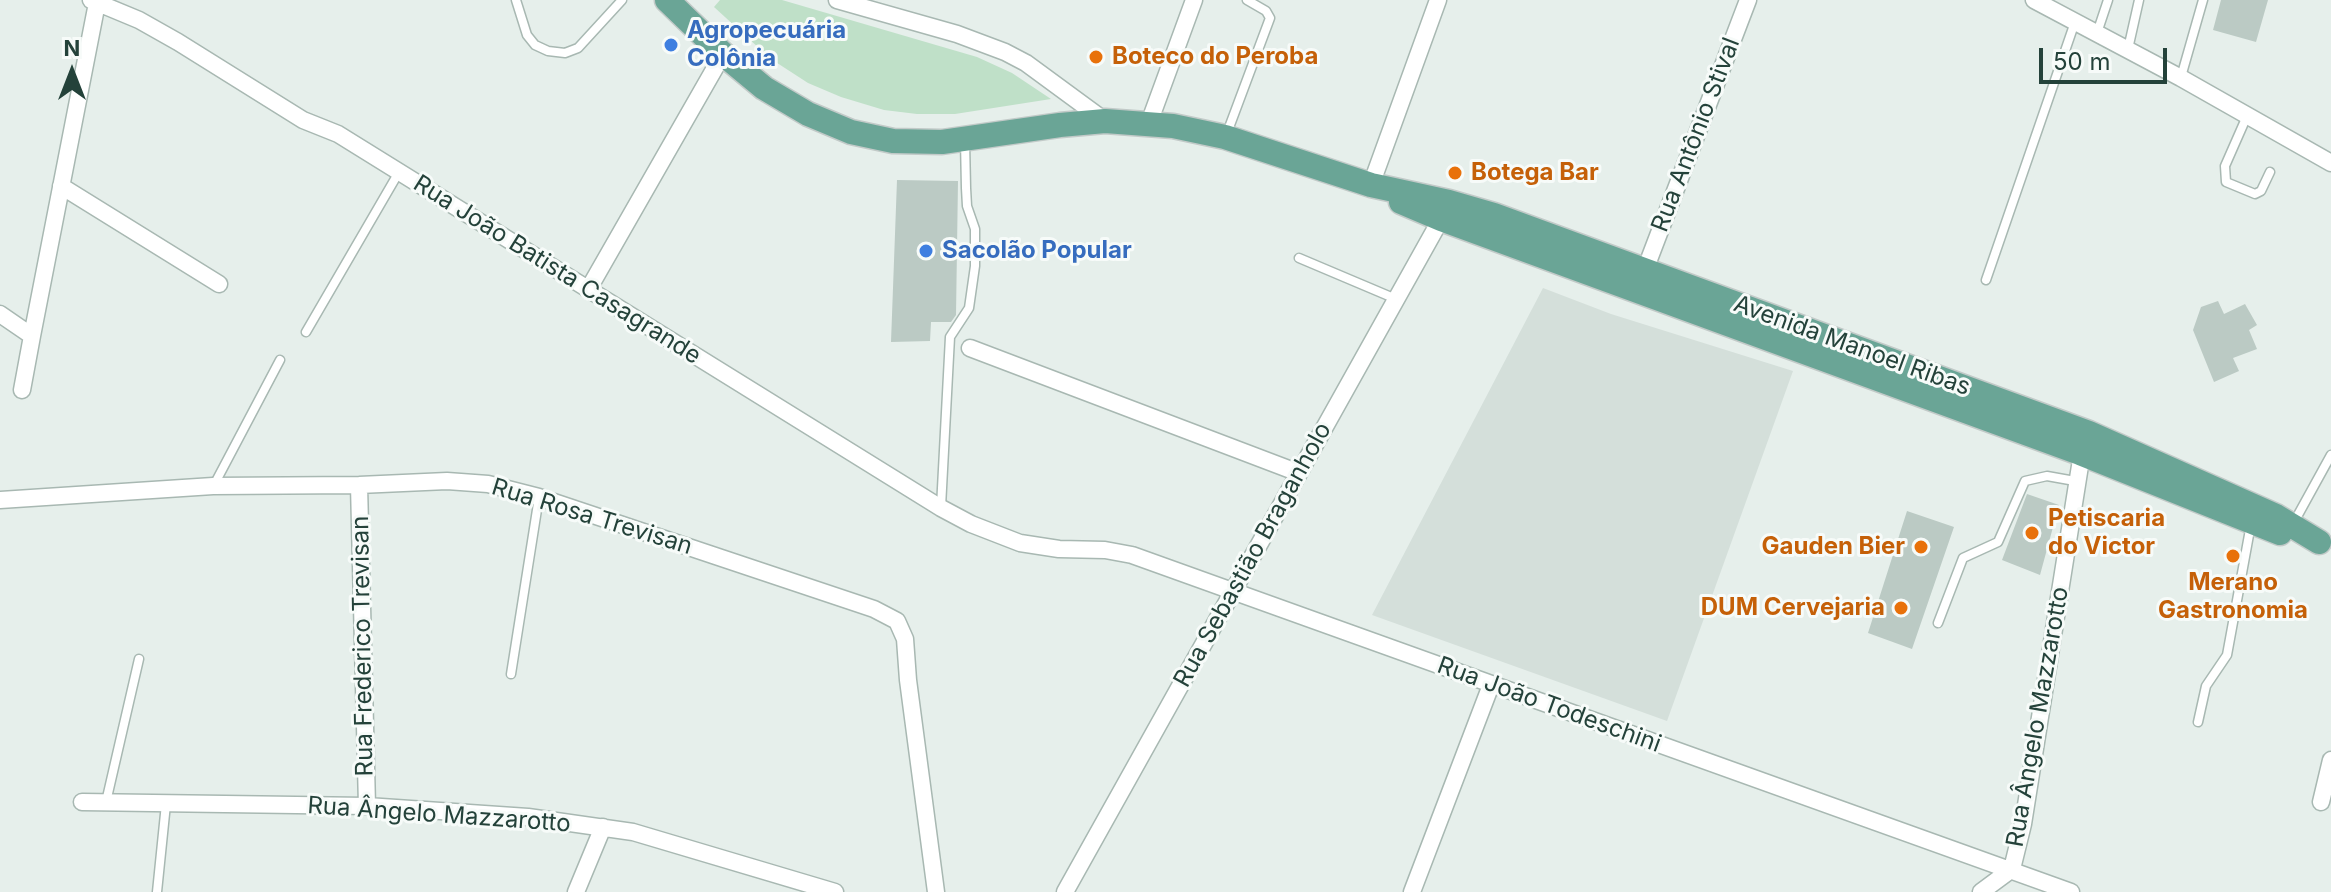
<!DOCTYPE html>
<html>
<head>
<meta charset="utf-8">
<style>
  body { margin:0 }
  #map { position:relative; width:2331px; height:892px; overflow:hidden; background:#e6efeb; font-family:Inter,sans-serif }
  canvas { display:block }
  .north { position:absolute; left:32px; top:32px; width:80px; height:80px; -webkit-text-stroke:6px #f7fbf9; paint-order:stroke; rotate:0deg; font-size:22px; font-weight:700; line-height:32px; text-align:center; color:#24423a }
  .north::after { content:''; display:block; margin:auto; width:28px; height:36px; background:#24423a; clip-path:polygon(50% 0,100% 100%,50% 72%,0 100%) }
  .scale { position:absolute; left:2039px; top:48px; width:128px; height:36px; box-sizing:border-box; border:4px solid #24423a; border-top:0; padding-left:10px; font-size:24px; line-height:28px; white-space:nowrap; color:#24423a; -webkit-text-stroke:6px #f7fbf9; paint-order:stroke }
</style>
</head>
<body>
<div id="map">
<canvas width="2331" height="892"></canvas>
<div class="north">N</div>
<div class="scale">50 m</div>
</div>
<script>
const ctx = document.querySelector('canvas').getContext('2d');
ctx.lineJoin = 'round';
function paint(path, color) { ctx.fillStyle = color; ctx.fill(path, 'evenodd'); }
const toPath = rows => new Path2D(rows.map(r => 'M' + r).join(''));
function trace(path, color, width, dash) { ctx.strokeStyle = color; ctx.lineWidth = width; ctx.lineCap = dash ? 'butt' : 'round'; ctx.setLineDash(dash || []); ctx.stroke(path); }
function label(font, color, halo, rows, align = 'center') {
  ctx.font = font + ' Inter,sans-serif'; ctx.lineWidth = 6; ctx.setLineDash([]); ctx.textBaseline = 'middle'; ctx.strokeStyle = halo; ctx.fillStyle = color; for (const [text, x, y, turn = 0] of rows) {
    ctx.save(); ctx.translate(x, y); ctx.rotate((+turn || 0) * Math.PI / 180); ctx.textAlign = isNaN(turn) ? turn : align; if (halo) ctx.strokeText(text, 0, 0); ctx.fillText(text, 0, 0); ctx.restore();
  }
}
paint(toPath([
  [1543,288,1611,314,1793,371,1667,721,1372,615]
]), '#d4dfda');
paint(toPath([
  [720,0,782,0,977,57,1012,73,1051,99,955,114,917,114,884,110,841,97,808,83,771,59,714,7]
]), '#bfe0c8');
paint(toPath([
  [2221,0,2268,0,2256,42,2213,30],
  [897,180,958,181,956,315,951,322,931,322,930,341,891,342],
  [2218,301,2224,314,2245,304,2257,325,2249,330,2257,349,2233,358,2239,371,2214,382,2193,330,2201,307],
  [2027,494,2059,505,2040,575,2002,560],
  [1907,511,1954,527,1912,649,1868,633]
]), '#bbcac4');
const service = toPath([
  [516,0,527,35,535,45,548,51,565,53,578,48,622,0],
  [2097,33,2108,0],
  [2128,49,2139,0],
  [2181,77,2203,0],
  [2247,116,2225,166,2226,182,2255,194,2261,191,2270,172],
  [1227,133,1270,18,1266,11,1247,0],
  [1299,258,1396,299],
  [1986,280,2075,22],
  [306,332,399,172],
  [214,485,280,360],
  [941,507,950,337,969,308,975,266,975,229,967,206,966,188,965,141],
  [2293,524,2331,455],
  [1938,623,1963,558,1998,542,2025,481,2047,476,2075,481],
  [511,674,539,497],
  [2198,722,2206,686,2227,655,2251,524],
  [106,802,139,659],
  [157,892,166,804]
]);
const minor = toPath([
  [91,0,139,20,178,42,303,120,338,134,941,508,971,524,1020,543,1059,549,1105,550,1132,555,2071,892],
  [837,0,957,34,1005,52,1026,63,1105,121],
  [2034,0,2181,78,2331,163],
  [1149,123,1194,0],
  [1371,185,1438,0],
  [61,186,219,284],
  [1645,270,1748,0],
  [588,290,723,54],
  [0,314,32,336,22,390],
  [32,336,97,3],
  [970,348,1299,473],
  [359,485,367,806],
  [0,500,213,486,359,485,447,481,488,484,539,497,874,609,897,621,905,639,908,680,936,892],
  [82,802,367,806,528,817,633,832,835,892],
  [2321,802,2331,760],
  [576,892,603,827],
  [1065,892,1441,219],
  [1412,892,1491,685],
  [1981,892,2012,869,2023,824,2083,447]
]);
const primary = toPath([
  [667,0,723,54,764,88,808,114,851,132,893,141,942,142,1060,125,1105,121,1173,126,1225,137,1371,185,1449,202,1494,215,2089,433,2276,516,2319,542],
  [1401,202,1441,219,2080,453,2280,533]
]);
trace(service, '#a8b8b2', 11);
trace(minor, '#a8b8b2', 19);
trace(primary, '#c2cac8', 27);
trace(service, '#fff', 8);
trace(minor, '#fff', 16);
trace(primary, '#6aa596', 24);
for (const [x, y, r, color] of [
  [671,45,8,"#3f7fe0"],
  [1096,57,8,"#e8710a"],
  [1455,173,8,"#e8710a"],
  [926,251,8,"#3f7fe0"],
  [2032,533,8,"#e8710a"],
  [1921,547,8,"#e8710a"],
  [2233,556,8,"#e8710a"],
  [1901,608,8,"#e8710a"]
]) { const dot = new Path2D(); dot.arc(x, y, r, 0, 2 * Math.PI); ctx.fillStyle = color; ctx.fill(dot); trace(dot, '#f7fbf9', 3); }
label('bold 24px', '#366cbe', '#f7fbf9', [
  ["Agropecuária",687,31],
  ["Colônia",687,59],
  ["Sacolão Popular",942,251]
], 'left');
label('bold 24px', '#c56008', '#f7fbf9', [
  ["Boteco do Peroba",1112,57],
  ["Botega Bar",1471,173],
  ["Petiscaria",2048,519],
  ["do Victor",2048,547],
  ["Gauden Bier",1905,547,"right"],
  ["Merano",2233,583,"center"],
  ["Gastronomia",2233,611,"center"],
  ["DUM Cervejaria",1885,608,"right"]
], 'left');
label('24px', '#24423a', '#f7fbf9', [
  ["Rua Antônio Stival",1696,135,-69],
  ["Rua João Batista Casagrande",557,270,32],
  ["Avenida Manoel Ribas",1852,346,20],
  ["Rua Rosa Trevisan",592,517,17],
  ["Rua Sebastião Braganholo",1253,555,-61],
  ["Rua Frederico Trevisan",363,646,-91],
  ["Rua João Todeschini",1549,705,20],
  ["Rua Ângelo Mazzarotto",2038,717,-80],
  ["Rua Ângelo Mazzarotto",439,815,4]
]);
</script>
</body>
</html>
